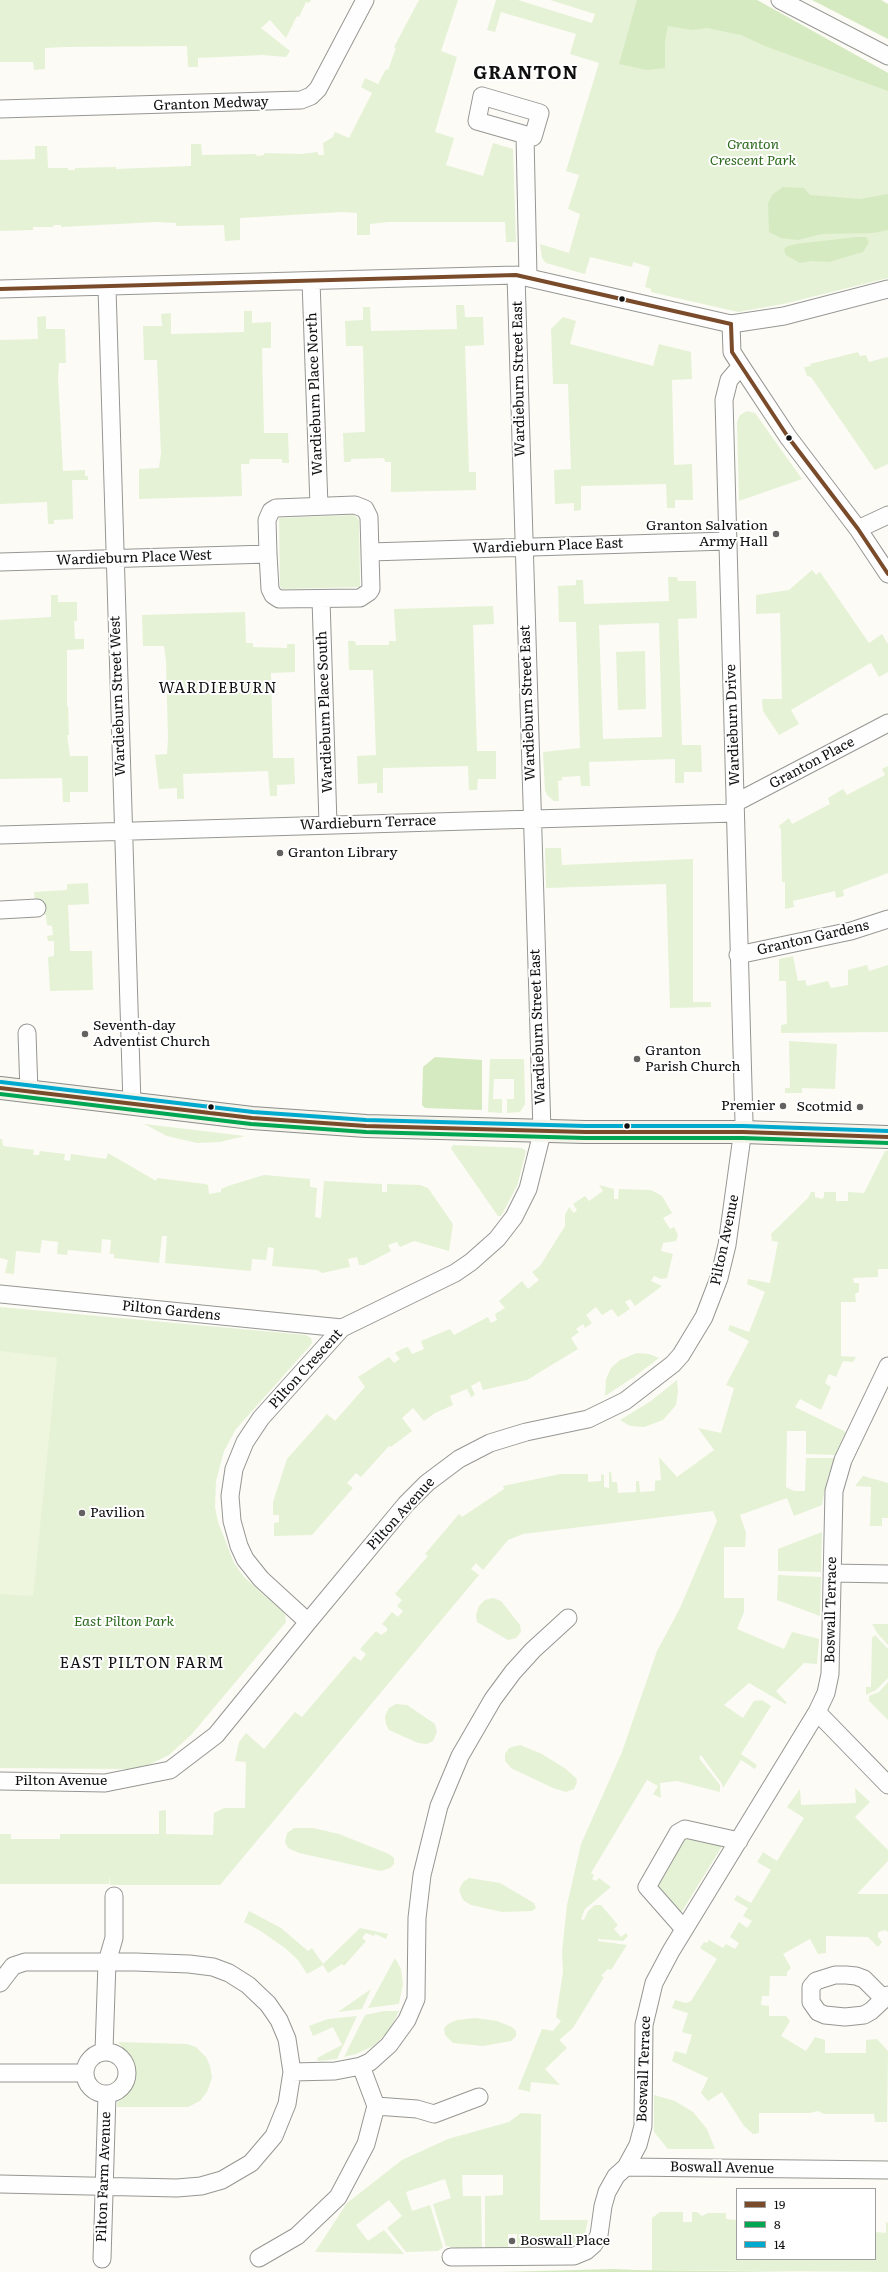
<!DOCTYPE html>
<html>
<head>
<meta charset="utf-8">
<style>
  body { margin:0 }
  #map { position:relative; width:888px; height:2272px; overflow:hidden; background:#fcfbf5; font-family:Literata,serif }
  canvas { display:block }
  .legend { position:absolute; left:736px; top:2188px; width:140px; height:72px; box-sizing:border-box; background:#fff; border:1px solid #9f9f9f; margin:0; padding:5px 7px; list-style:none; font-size:12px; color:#101010 }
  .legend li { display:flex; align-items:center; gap:8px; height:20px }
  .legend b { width:20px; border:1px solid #9f9f9f }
</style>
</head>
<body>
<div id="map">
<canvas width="888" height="2272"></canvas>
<ul class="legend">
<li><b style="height:5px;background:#7a4b2a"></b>19</li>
<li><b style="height:5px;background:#00a651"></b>8</li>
<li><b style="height:5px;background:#00a9ce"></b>14</li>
</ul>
</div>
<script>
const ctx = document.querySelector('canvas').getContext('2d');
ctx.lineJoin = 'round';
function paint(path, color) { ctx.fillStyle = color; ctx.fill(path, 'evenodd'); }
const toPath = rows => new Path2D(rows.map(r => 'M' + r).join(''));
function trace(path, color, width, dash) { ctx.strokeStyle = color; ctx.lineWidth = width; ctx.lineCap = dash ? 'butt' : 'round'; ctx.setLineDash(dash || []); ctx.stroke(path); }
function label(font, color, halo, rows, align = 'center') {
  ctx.font = font + ' Literata,serif'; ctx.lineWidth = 4; ctx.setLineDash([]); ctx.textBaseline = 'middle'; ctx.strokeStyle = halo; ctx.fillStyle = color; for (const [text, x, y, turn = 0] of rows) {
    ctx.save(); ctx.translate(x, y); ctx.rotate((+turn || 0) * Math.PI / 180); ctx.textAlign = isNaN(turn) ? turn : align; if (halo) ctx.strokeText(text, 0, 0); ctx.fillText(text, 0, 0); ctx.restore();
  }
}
paint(toPath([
  [0,0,311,0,309,3,306,2,299,17,297,16,286,38,270,20,261,28,290,51,286,57,263,55,198,58,198,67,188,67,187,46,65,47,45,48,45,69,34,70,33,62,0,62],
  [419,0,458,0,441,51,457,57,435,132,454,138,446,165,483,176,493,143,513,149,516,242,506,242,505,222,388,222,370,224,370,235,357,235,357,213,342,212,240,218,240,240,225,241,224,225,176,226,176,223,156,222,61,227,61,225,54,225,53,227,33,227,33,230,0,231,0,160,35,159,35,146,47,146,48,168,68,168,68,170,75,170,75,168,116,167,116,169,191,166,191,144,201,144,202,155,256,154,257,156,264,155,264,153,301,154,318,152,318,155,324,155,323,143,333,137,335,132,349,138,372,93,361,87,363,83,365,78,378,84,386,69,388,70,396,48,394,47],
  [496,0,518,0,592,23,595,14,550,0,757,0,888,73,888,278,783,304,738,312,651,292,651,289,645,287,650,267,633,262,632,267,590,257,585,274,546,263,542,258,540,244,569,253,580,214,568,209,579,175,566,171,599,63,570,54,576,34,501,12,495,32,487,30],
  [456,305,464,305,465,317,483,317,484,345,465,346,469,472,476,472,476,490,391,492,391,462,385,462,384,458,351,459,351,462,344,462,343,433,365,432,363,346,346,346,345,321,363,320,363,307,370,307,371,331,457,329],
  [244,311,252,311,252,323,271,322,271,348,262,348,264,433,288,433,289,463,282,463,282,459,250,459,249,464,241,464,242,496,139,499,139,469,159,468,161,453,157,360,144,360,143,326,162,326,161,314,171,313,171,334,244,332],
  [46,316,46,329,65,329,66,363,59,363,58,378,63,471,85,470,85,476,88,476,88,480,72,480,73,519,54,520,54,524,48,524,47,502,0,504,0,340,38,339,37,317],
  [563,317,576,321,570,344,653,366,659,344,691,352,692,379,672,380,674,465,692,464,693,500,675,500,675,508,667,508,666,484,581,486,581,510,574,511,574,503,555,504,554,470,571,469,568,384,553,384,551,329],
  [858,352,860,356,866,355,869,362,888,357,888,464,875,470,811,377,807,376,804,367,811,366,810,364],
  [747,411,755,413,802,479,739,501,737,422,740,415],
  [354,515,359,520,360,587,282,589,280,586,279,518],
  [812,570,816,575,820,572,869,643,882,634,888,644,888,672,879,677,871,663,867,665,791,710,799,724,779,735,763,711,762,699,782,699,780,613,756,614,756,595,789,590],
  [668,577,677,577,678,581,696,581,697,618,678,619,682,745,701,745,702,772,684,772,684,783,675,783,675,759,589,762,590,786,581,786,580,776,562,777,562,780,558,781,559,801,554,801,547,795,545,790,543,752,580,748,576,622,559,622,558,586,576,585,576,580,583,580,584,604,669,601],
  [659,623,662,737,603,739,599,625],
  [51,595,58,595,58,602,77,602,77,621,74,621,75,639,84,639,84,649,67,650,67,706,68,706,69,735,67,735,70,756,88,756,88,792,70,792,70,802,63,802,62,778,0,779,0,620,51,617],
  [493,606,494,624,473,625,477,751,496,751,496,779,478,779,477,790,469,790,468,766,383,768,383,793,377,793,377,783,358,784,357,756,376,755,373,670,349,670,348,641,355,641,356,645,389,645,389,641,396,641,394,609],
  [245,612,246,643,253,643,253,647,287,648,287,644,295,644,295,672,271,673,273,758,294,758,295,784,277,785,277,796,270,796,268,771,183,774,184,799,177,799,177,788,159,789,155,755,167,754,168,739,166,661,164,646,143,646,142,615],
  [645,651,646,709,618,710,616,652],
  [888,766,888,873,843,890,844,896,836,898,835,891,793,901,794,907,785,909,785,882,782,882,781,830,779,826,789,818,792,824,830,804,828,798,843,789,847,795,885,775,882,769],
  [545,848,561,848,562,865,693,859,693,1002,711,1002,711,1007,670,1008,666,884,546,888],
  [88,883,89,904,68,905,70,951,92,951,93,990,50,991,48,957,54,956,54,941,48,941,47,936,53,935,52,926,47,925,46,915,43,915,42,901,35,901,34,892,67,890,67,884],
  [793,956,798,981,805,980,807,986,828,981,831,988,848,985,848,970,867,965,869,971,888,965,888,1032,781,1033,781,1025,787,1024,786,981,779,981,779,959],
  [789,1041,837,1044,835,1089,802,1088,802,1093,785,1093,785,1088,790,1088],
  [490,1059,524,1059,525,1104,520,1112,507,1113,507,1099,514,1099,514,1079,494,1079,493,1099,502,1099,502,1113,488,1112],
  [144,1124,245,1136,220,1142,197,1143,167,1136],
  [0,1139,2,1139,3,1146,34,1150,33,1155,39,1155,40,1151,65,1154,64,1160,70,1161,71,1154,106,1159,108,1153,156,1181,157,1178,205,1184,208,1185,209,1194,221,1192,221,1189,228,1186,264,1175,310,1179,310,1187,317,1188,315,1217,321,1218,324,1181,382,1184,382,1192,387,1192,387,1184,420,1185,428,1188,453,1224,449,1251,414,1241,400,1247,397,1242,388,1245,391,1251,364,1265,359,1265,357,1257,348,1259,350,1267,322,1273,317,1270,272,1266,274,1248,268,1247,266,1260,252,1259,251,1271,165,1263,167,1236,162,1236,159,1263,114,1258,114,1254,110,1254,111,1240,102,1239,101,1253,68,1250,67,1255,57,1254,58,1242,42,1240,40,1253,16,1251,14,1274,5,1273,8,1260,0,1258],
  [453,1145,522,1148,526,1151,517,1186,501,1216,498,1216,452,1150,451,1148],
  [885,1151,888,1151,888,1269,878,1269,878,1277,853,1278,854,1283,859,1283,859,1292,855,1294,856,1302,841,1302,841,1356,856,1357,853,1362,843,1361,836,1377,829,1374,825,1383,831,1387,821,1410,800,1399,795,1407,846,1432,835,1455,806,1454,806,1431,787,1431,786,1487,794,1491,805,1491,806,1458,834,1458,827,1479,822,1505,794,1516,787,1498,740,1515,746,1533,745,1547,724,1547,724,1598,744,1598,744,1612,737,1629,784,1649,792,1632,819,1639,817,1664,804,1663,776,1691,787,1703,785,1704,749,1683,724,1705,743,1718,754,1701,762,1700,771,1706,741,1754,757,1765,755,1769,741,1760,723,1788,722,1784,701,1755,699,1758,720,1785,720,1792,677,1781,660,1783,661,1798,653,1794,658,1786,647,1780,591,1873,594,1875,592,1879,596,1881,599,1878,611,1887,585,1909,581,1919,584,1920,588,1911,595,1905,601,1905,618,1925,614,1929,621,1937,626,1933,628,1936,623,1941,598,1939,598,1941,627,1945,611,1970,608,1969,601,1976,604,1977,573,2028,559,2040,567,2048,545,2069,560,2085,531,2082,530,2092,518,2089,542,2029,553,2031,561,2021,556,2017,563,1972,562,1952,567,1905,581,1844,622,1752,657,1651,680,1608,717,1521,713,1511,523,1534,508,1540,483,1570,476,1563,471,1569,479,1575,220,1885,110,1885,109,1875,109,1884,0,1884,0,1834,11,1834,11,1839,60,1839,60,1834,159,1834,159,1811,166,1810,166,1834,213,1835,214,1813,224,1808,245,1808,246,1762,235,1761,239,1742,246,1733,264,1749,295,1712,302,1717,354,1656,361,1661,366,1654,360,1649,376,1631,381,1635,387,1631,387,1628,382,1624,392,1612,398,1617,403,1611,397,1606,402,1600,395,1594,428,1556,425,1554,459,1514,462,1517,504,1489,503,1486,560,1474,588,1474,588,1482,601,1481,601,1474,604,1475,604,1487,609,1488,609,1472,611,1472,612,1482,617,1482,618,1493,636,1492,636,1481,639,1481,640,1492,655,1491,655,1481,661,1480,659,1457,677,1477,714,1450,698,1428,721,1433,734,1388,726,1385,749,1341,728,1330,730,1325,749,1332,765,1292,747,1284,748,1279,770,1283,778,1242,772,1241,771,1234,808,1198,811,1192,815,1192,815,1197,822,1199,824,1197,824,1192,836,1192,836,1201,848,1201,848,1192,864,1193],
  [599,1185,614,1189,614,1199,618,1199,619,1189,651,1190,662,1196,672,1213,663,1218,670,1229,674,1227,678,1235,676,1241,663,1243,661,1251,673,1254,667,1278,661,1279,654,1276,651,1281,662,1286,635,1306,630,1299,625,1302,630,1309,618,1317,612,1309,602,1315,596,1307,586,1315,592,1323,585,1328,583,1324,576,1329,579,1332,571,1338,578,1349,527,1380,483,1390,480,1381,471,1386,475,1395,471,1397,467,1389,450,1396,453,1405,435,1413,424,1421,413,1408,402,1418,412,1431,391,1447,389,1446,361,1477,356,1473,347,1483,353,1488,312,1535,274,1536,274,1523,279,1522,279,1515,273,1515,273,1502,287,1459,327,1414,335,1421,365,1387,358,1377,389,1357,394,1363,400,1359,395,1353,402,1349,408,1347,412,1354,424,1349,421,1341,450,1329,454,1335,488,1317,491,1323,497,1320,495,1314,505,1308,499,1301,522,1281,528,1289,539,1280,532,1272,540,1266,565,1226,565,1215,569,1207,574,1213,577,1210,573,1204,585,1196,589,1201,603,1191],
  [0,1307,306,1335,311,1338,312,1343,309,1347,236,1429,224,1451,216,1481,215,1507,218,1522,234,1563,244,1577,285,1614,286,1622,191,1735,169,1755,146,1766,128,1769,0,1768],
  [637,1353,649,1354,659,1358,634,1377,605,1396,606,1379,611,1368,620,1360],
  [677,1380,678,1392,676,1405,663,1420,644,1427,630,1426,620,1420,651,1401],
  [863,1476,888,1483,888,1518,882,1518,882,1526,870,1526,871,1487,855,1486],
  [822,1532,821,1572,778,1571,778,1549],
  [778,1575,821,1577,820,1616,777,1600],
  [493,1598,501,1601,520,1625,521,1632,516,1638,508,1640,477,1622,476,1615,479,1606,485,1600],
  [872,1624,888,1624,888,1645,878,1634],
  [875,1635,888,1649,888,1678,876,1690,866,1695,866,1687,871,1687,872,1638],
  [888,1682,888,1720,869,1701,869,1696,879,1692],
  [396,1704,407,1705,435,1724,437,1732,433,1741,427,1744,418,1743,389,1730,386,1724,385,1716,389,1708],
  [520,1745,542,1754,566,1769,576,1778,577,1782,574,1789,566,1792,553,1788,511,1768,505,1761,505,1754,509,1748],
  [855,1788,870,1802,855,1817,888,1850,888,1861,857,1894,888,1894,888,1932,885,1930,878,1932,878,1937,882,1942,878,1947,868,1937,826,1936,826,1953,818,1954,810,1939,783,1954,791,1968,787,1972,787,1976,770,1976,769,1996,762,1996,761,2005,769,2006,769,2016,786,2016,790,2021,781,2036,806,2051,815,2037,825,2040,825,2053,866,2053,866,2040,877,2039,888,2051,887,2122,875,2122,874,2114,824,2114,818,2111,809,2113,759,2113,759,2133,753,2134,744,2126,722,2092,708,2101,701,2093,708,2078,672,2061,675,2051,686,2054,692,2035,682,2032,688,2013,672,2008,675,2000,686,2003,691,2001,717,1959,700,1948,704,1942,707,1943,709,1940,723,1948,726,1944,735,1949,739,1943,730,1937,739,1922,747,1928,752,1921,743,1916,748,1908,734,1900,737,1895,751,1903,771,1870,757,1862,761,1856,763,1852,777,1861,804,1818,787,1807,800,1789,801,1805,856,1803],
  [294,1828,313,1828,339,1834,389,1854,394,1858,394,1864,390,1868,381,1871,299,1853,288,1848,285,1842,287,1833],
  [682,1836,724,1843,679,1916,653,1884],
  [469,1878,500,1883,534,1903,536,1908,532,1911,502,1912,471,1905,463,1900,459,1890,463,1882],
  [249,1911,281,1928,308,1951,312,1948,323,1964,360,1928,388,1934,386,1939,375,1934,374,1936,366,1933,362,1938,366,1941,344,1966,342,1964,328,1973,323,1965,307,1974,298,1960,285,1948,259,1930,244,1922],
  [395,1958,401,1969,403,1984,399,2004,368,2008],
  [371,1989,362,2009,338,2012],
  [384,2011,399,2011,389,2031,373,2046,356,2054,344,2057,365,2015],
  [357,2016,337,2059,318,2061,317,2058,342,2045,333,2027,313,2036,309,2026,328,2019],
  [475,2018,497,2021,512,2027,516,2031,516,2036,511,2041,483,2046,453,2043,445,2035,444,2028,448,2024,457,2020],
  [118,2042,187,2044,196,2047,206,2057,210,2066,212,2078,207,2092,200,2101,188,2107,117,2107,117,2103,130,2090,135,2076,132,2060],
  [654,2095,675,2101,693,2112,707,2129,715,2149,668,2149,654,2132],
  [521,2113,541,2114,540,2220,588,2220,585,2233,579,2241,568,2247,517,2248,517,2234,508,2234,508,2248,485,2248,485,2196,503,2195,503,2175,462,2175,463,2196,481,2196,482,2248,461,2249,446,2246,433,2204,451,2198,445,2179,406,2192,412,2211,430,2205,443,2247,438,2251,406,2252,387,2228,402,2216,389,2200,356,2225,368,2241,384,2230,404,2254,315,2252,347,2203,402,2160,448,2139,509,2122],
  [660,2212,683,2212,683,2222,692,2222,692,2212,697,2212,702,2216,708,2213,726,2213,726,2219,737,2220,737,2259,875,2259,875,2232,886,2233,886,2222,888,2223,888,2272,652,2270,652,2218]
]), '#e5f2d5');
paint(toPath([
  [637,0,757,0,888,73,888,91,765,46,741,35,707,28,692,30,668,26,665,41,665,68,647,70,619,64],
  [812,0,881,0,888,4,888,39],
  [783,187,804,188,810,195,860,199,888,194,888,230,873,233,822,234,798,240,781,238,769,232,768,203,773,194],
  [856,237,866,237,869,242,863,252,829,262,811,261,800,263,786,255,784,250,786,247,796,244],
  [435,1057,482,1060,482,1110,425,1108,422,1105,423,1067],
  [613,2269,636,2270,801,2272,501,2272]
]), '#d6eac2');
paint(toPath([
  [0,1351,57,1358,33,1596,0,1594]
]), '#eff6de');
const street = toPath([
  [780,0,888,56],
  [482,96,540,113,533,137,477,121,482,96],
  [0,109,301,100,311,96,318,89,365,0],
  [525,135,528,277],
  [311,281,319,506],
  [107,288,132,1104],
  [0,289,516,275,731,324,784,316,888,289],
  [731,324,732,352,741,366,788,437,858,529,888,574],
  [355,505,365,509,369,517,371,589,369,592,360,598,279,599,273,595,270,589,268,554,267,520,271,511,276,508,355,505],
  [858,529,888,515],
  [370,552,727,541],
  [0,562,268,554],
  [321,599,328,824],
  [735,803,888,723],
  [0,835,735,813],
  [0,910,37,908],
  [738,955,851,931,888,919],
  [27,1033,29,1092],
  [0,1294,342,1328],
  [832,1573,888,1574],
  [308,1622,261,1579,245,1559,239,1546,232,1521,230,1496,234,1469,245,1442,261,1418,342,1328,455,1273,471,1262,497,1239,514,1217,528,1189,540,1141,542,1131,516,275],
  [817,1712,888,1785],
  [0,1781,105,1783,170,1770,216,1735,308,1622,406,1504,427,1483,459,1459,490,1443,526,1432,588,1419,625,1401,673,1364,681,1355,704,1317,719,1278,727,1245,744,1122,724,400,729,380,741,366],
  [684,1929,647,1887,678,1833,685,1829,739,1841],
  [0,1983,13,1966,25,1962,135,1962,189,1964,213,1967,229,1973,248,1985,268,2004,279,2020,287,2039,292,2072,287,2104,274,2136,251,2163,222,2180,201,2186,177,2188,0,2184],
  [886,1997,879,1994,864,1979,856,1976,846,1975,835,1975,816,1981,811,1987,811,2002,818,2012,825,2015,845,2017,864,2015,871,2011,886,1997,888,1995],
  [104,2051,107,1962,114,1938,114,1896],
  '85 2073a21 21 0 1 1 42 0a21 21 0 1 1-42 0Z',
  [361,2066,376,2106,417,2109,434,2114,479,2097],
  [292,2072,335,2071,361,2066,370,2062,389,2045,407,2020,416,1999,417,1918,422,1875,439,1806,460,1756,493,1699,513,1672,533,1650,568,1618],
  [0,2073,85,2073],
  [626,2167,638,2145,643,2126,644,2025,654,1983,671,1951,817,1712,826,1693,830,1674,834,1491,843,1460,888,1366],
  [451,2257,574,2256,586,2251,594,2244,599,2235,603,2206,607,2192,616,2176,626,2167,888,2170],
  [259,2258,297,2236,338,2197,366,2144,376,2106],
  [102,2259,107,2094]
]);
const secondary = toPath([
  [0,1088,252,1118,366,1126,585,1132,743,1132,888,1137]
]);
trace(street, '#969693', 19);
trace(secondary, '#8d8c8a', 24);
trace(street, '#fffefe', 17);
trace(secondary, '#f5f4eb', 22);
trace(toPath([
  [0,289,516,275,731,324],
  [731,324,732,352,788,437,858,529,888,574],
  [0,1088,252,1118,366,1126,585,1132,743,1132,888,1137]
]), '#7a4b2a', 4);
trace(toPath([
  [0,1094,251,1124,366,1132,585,1138,743,1138,888,1143]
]), '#00a651', 4);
trace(toPath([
  [1,1082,253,1112,366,1120,585,1126,743,1126,888,1131]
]), '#00a9ce', 4);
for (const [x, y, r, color] of [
  [622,299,3.5,"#101010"],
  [789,438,3.5,"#101010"],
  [776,534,4,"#636260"],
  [280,853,4,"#636260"],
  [85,1034,4,"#636260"],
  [637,1059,4,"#636260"],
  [783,1106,4,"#636260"],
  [211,1107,3.5,"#101010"],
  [860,1107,4,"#636260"],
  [627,1126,3.5,"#101010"],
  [82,1513,4,"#636260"],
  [512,2241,4,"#636260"]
]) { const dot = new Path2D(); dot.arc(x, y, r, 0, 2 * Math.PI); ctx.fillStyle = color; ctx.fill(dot); trace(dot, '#fff', 1.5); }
label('14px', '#101010', '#fff', [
  ["Granton Medway",211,104,-2],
  ["Wardieburn Street East",519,379,-91],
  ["Wardieburn Place North",315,394,-92],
  ["Wardieburn Place East",548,546,-2],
  ["Wardieburn Place West",134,558,-2],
  ["Wardieburn Street West",118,696,-92],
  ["Wardieburn Street East",528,703,-92],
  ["Wardieburn Place South",325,712,-92],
  ["Wardieburn Drive",733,725,-92],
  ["Granton Place",812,763,-28],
  ["Wardieburn Terrace",368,823,-2],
  ["Granton Gardens",813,938,-13],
  ["Wardieburn Street East",538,1027,-92],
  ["Pilton Avenue",725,1240,-78],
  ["Pilton Gardens",171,1311,6],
  ["Pilton Crescent",306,1369,-48],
  ["Pilton Avenue",401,1514,-48],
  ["Boswall Terrace",831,1610,-89],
  ["Pilton Avenue",61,1781],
  ["Boswall Terrace",644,2069,-88],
  ["Boswall Avenue",722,2168,1],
  ["Pilton Farm Avenue",104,2177,-88]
]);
label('italic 14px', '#2d6a1d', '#fff', [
  ["Granton",753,145],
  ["Crescent Park",753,161],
  ["East Pilton Park",124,1622]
]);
label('14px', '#101010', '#fff', [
  ["Granton Salvation",768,526,"right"],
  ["Army Hall",768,542,"right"],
  ["Granton Library",288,853],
  ["Seventh-day",93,1026],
  ["Adventist Church",93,1042],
  ["Granton",645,1051],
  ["Parish Church",645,1067],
  ["Premier",775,1106,"right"],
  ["Scotmid",852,1107,"right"],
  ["Pavilion",90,1513],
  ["Boswall Place",520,2241]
], 'left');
ctx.letterSpacing = '1px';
label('15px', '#101010', '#fff', [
  ["WARDIEBURN",218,689],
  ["EAST PILTON FARM",142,1664]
]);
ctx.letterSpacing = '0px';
ctx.letterSpacing = '1px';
label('bold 18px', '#101010', '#fff', [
  ["GRANTON",526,74]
]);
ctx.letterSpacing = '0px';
</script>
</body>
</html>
